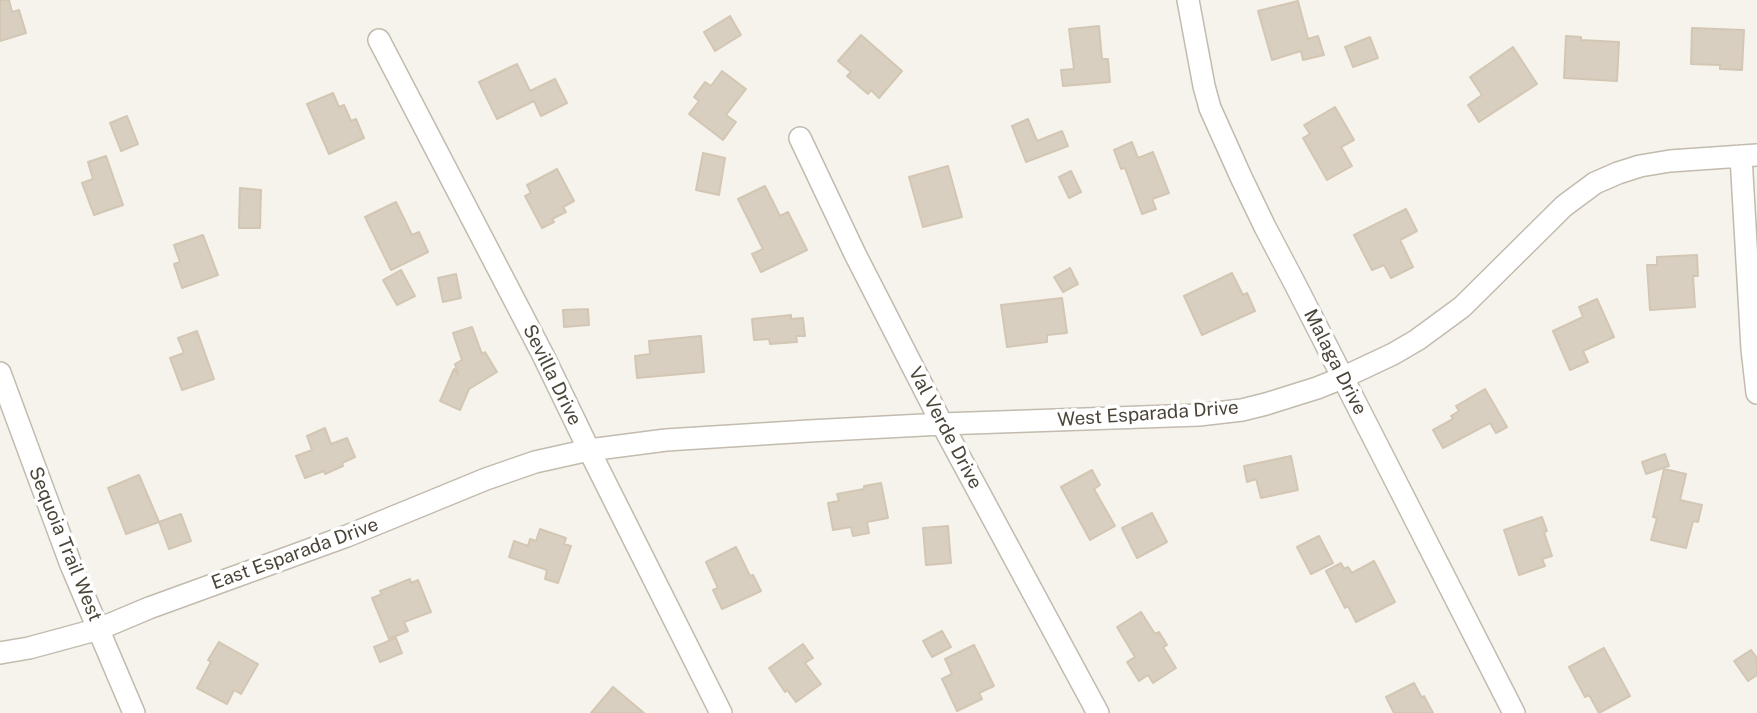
<!DOCTYPE html>
<html>
<head>
<meta charset="utf-8">
<style>
  body { margin:0 }
  canvas { display:block; background:#f6f3ec }
</style>
</head>
<body>
<canvas width="1757" height="713"></canvas>
<script>
const ctx = document.querySelector('canvas').getContext('2d');
ctx.lineJoin = 'round';
function paint(path, color) { ctx.fillStyle = color; ctx.fill(path, 'evenodd'); }
const toPath = rows => new Path2D(rows.map(r => 'M' + r).join(''));
function trace(path, color, width, dash) { ctx.strokeStyle = color; ctx.lineWidth = width; ctx.lineCap = dash ? 'butt' : 'round'; ctx.setLineDash(dash || []); ctx.stroke(path); }
function label(font, color, halo, rows, align = 'center') {
  ctx.font = font + ' "Public Sans",sans-serif'; ctx.lineWidth = 7; ctx.setLineDash([]); ctx.textBaseline = 'middle'; ctx.strokeStyle = halo; ctx.fillStyle = color; for (const [text, x, y, turn = 0] of rows) {
    ctx.save(); ctx.translate(x, y); ctx.rotate((+turn || 0) * Math.PI / 180); ctx.textAlign = isNaN(turn) ? turn : align; if (halo) ctx.strokeText(text, 0, 0); ctx.fillText(text, 0, 0); ctx.restore();
  }
}
const building = toPath([
  [0,0,9,0,12,12,19,10,26,33,0,41,0,0],
  [1298,1,1308,39,1318,36,1324,55,1303,60,1301,51,1272,60,1258,11,1298,1],
  [730,16,741,35,715,51,704,32,730,16],
  [1099,26,1102,59,1108,59,1110,82,1063,86,1061,70,1074,69,1069,29,1099,26],
  [1692,28,1744,30,1742,70,1720,69,1720,65,1691,64,1692,28],
  [861,35,902,71,879,98,871,90,868,94,847,76,851,72,838,61,861,35],
  [1566,36,1581,37,1581,40,1619,42,1617,81,1564,78,1566,36],
  [1370,37,1378,58,1353,67,1345,47,1370,37],
  [1513,47,1537,84,1479,122,1468,105,1482,95,1470,77,1513,47],
  [517,64,530,91,555,79,567,103,541,116,534,101,497,119,479,82,517,64],
  [722,71,746,89,726,115,736,122,723,140,689,114,699,101,694,97,705,82,711,86,722,71],
  [333,93,339,107,344,105,351,121,356,119,364,138,329,154,307,104,333,93],
  [1335,107,1354,140,1341,147,1352,166,1327,180,1303,138,1310,134,1304,125,1335,107],
  [127,116,138,144,121,151,110,123,127,116],
  [1028,119,1037,141,1062,131,1068,146,1026,162,1012,126,1028,119],
  [1132,142,1138,158,1153,152,1169,193,1152,199,1156,209,1142,214,1125,168,1121,169,1114,150,1132,142],
  [703,153,725,158,719,195,696,190,703,153],
  [106,156,123,205,94,215,82,183,93,179,88,162,106,156],
  [948,166,962,217,923,227,909,177,948,166],
  [557,169,574,201,563,207,566,212,552,219,554,222,542,228,525,196,531,193,527,185,557,169],
  [1071,171,1081,192,1069,198,1059,177,1071,171],
  [765,186,780,216,788,212,807,250,761,272,752,254,763,249,738,199,765,186],
  [240,188,261,190,260,228,239,228,240,188],
  [396,202,412,235,419,232,428,252,391,270,365,217,396,202],
  [1406,209,1417,231,1400,240,1413,267,1391,278,1384,265,1372,270,1354,235,1406,209],
  [203,235,218,275,182,288,174,264,180,262,174,245,203,235],
  [1697,255,1698,276,1693,276,1695,307,1650,310,1647,265,1657,265,1657,257,1697,255],
  [1070,268,1078,284,1063,292,1054,277,1070,268],
  [401,270,415,296,397,305,383,280,401,270],
  [1232,273,1243,295,1247,293,1255,311,1202,335,1184,296,1232,273],
  [456,274,461,298,443,302,438,278,456,274],
  [1062,298,1067,333,1047,335,1047,342,1007,347,1001,305,1062,298],
  [1597,299,1614,337,1583,351,1588,362,1570,370,1553,331,1583,317,1579,307,1597,299],
  [588,309,589,325,564,327,563,310,588,309],
  [791,315,791,319,803,318,805,336,796,336,797,342,770,344,769,339,754,340,752,319,791,315],
  [472,327,482,354,485,352,497,372,469,389,460,410,440,401,454,369,458,375,455,364,462,360,453,333,472,327],
  [197,331,214,379,182,390,170,358,184,353,178,338,197,331],
  [701,336,704,372,637,378,635,356,650,354,649,341,701,336],
  [1485,389,1507,427,1496,433,1490,423,1443,448,1433,430,1453,419,1451,416,1459,411,1456,406,1485,389],
  [325,428,331,444,347,438,355,457,342,463,343,466,325,474,324,471,305,478,296,456,312,450,307,436,325,428],
  [1665,454,1669,466,1646,474,1642,462,1665,454],
  [1291,456,1298,490,1261,498,1256,479,1247,482,1244,466,1291,456],
  [1664,469,1686,474,1680,500,1702,505,1698,522,1693,521,1686,548,1651,540,1657,518,1653,517,1664,469],
  [1092,470,1100,485,1094,489,1115,526,1090,540,1061,487,1092,470],
  [139,475,159,522,126,534,108,488,139,475],
  [881,483,888,518,867,522,869,533,853,536,851,527,833,530,828,503,839,501,837,494,864,489,864,486,881,483],
  [1152,513,1167,542,1137,558,1122,528,1152,513],
  [181,514,191,541,169,549,159,522,181,514],
  [1542,517,1547,531,1544,532,1552,556,1542,559,1545,566,1519,575,1504,530,1542,517],
  [948,526,951,563,926,565,923,528,948,526],
  [540,529,566,538,564,544,571,546,558,583,545,579,547,570,509,557,514,541,528,546,530,539,536,541,540,529],
  [1319,536,1333,563,1311,574,1297,547,1319,536],
  [736,547,750,576,753,575,761,591,722,609,713,590,718,588,706,562,736,547],
  [1374,561,1395,602,1356,622,1348,606,1345,608,1326,571,1341,563,1344,569,1348,567,1352,573,1374,561],
  [410,579,411,583,418,580,431,612,404,622,408,631,389,639,372,598,382,594,380,591,410,579],
  [1141,612,1155,634,1159,632,1167,645,1163,647,1176,668,1153,683,1148,675,1139,681,1127,662,1135,657,1117,627,1141,612],
  [942,631,951,647,932,657,923,641,942,631],
  [396,638,402,653,380,662,374,647,396,638],
  [219,642,258,664,241,694,234,690,227,704,197,688,211,662,208,660,219,642],
  [803,644,813,658,805,663,821,684,796,702,787,690,785,692,769,668,803,644],
  [974,645,994,686,979,693,982,699,957,711,942,679,952,674,945,659,974,645],
  [1604,648,1630,696,1599,713,1589,695,1585,697,1569,667,1604,648],
  [1751,650,1757,658,1757,675,1748,681,1734,661,1751,650],
  [1414,683,1422,698,1424,696,1433,713,1394,713,1386,697,1414,683],
  [613,687,644,713,591,713,613,687]
]);
paint(building, '#d8cfc1');
trace(building, '#d3c7b4', 2);
const minor = toPath([
  [1188,0,1204,86,1210,108,1241,177,1265,227,1294,282,1514,713],
  [379,40,543,355,589,450,721,713],
  [800,138,855,254,942,424,1098,713],
  [1741,156,1752,349,1757,393],
  [0,373,71,565,134,713],
  [0,653,29,648,99,629,149,608,347,536,486,479,535,462,589,450,666,440,809,431,942,424,1199,415,1242,410,1266,404,1317,388,1342,378,1393,354,1417,340,1462,307,1564,206,1595,183,1618,173,1640,166,1670,161,1757,155]
]);
trace(minor, '#c2bbae', 24);
trace(minor, '#fff', 21);
label('19px', '#4b4439', '#fff', [
  ["Malaga Drive",1335,362,63],
  ["Sevilla Drive",552,375,64],
  ["West Esparada Drive",1148,414,-4],
  ["Val Verde Drive",945,428,62],
  ["Sequoia Trail West",65,544,68],
  ["East Esparada Drive",295,554,-20]
]);
</script>
</body>
</html>
